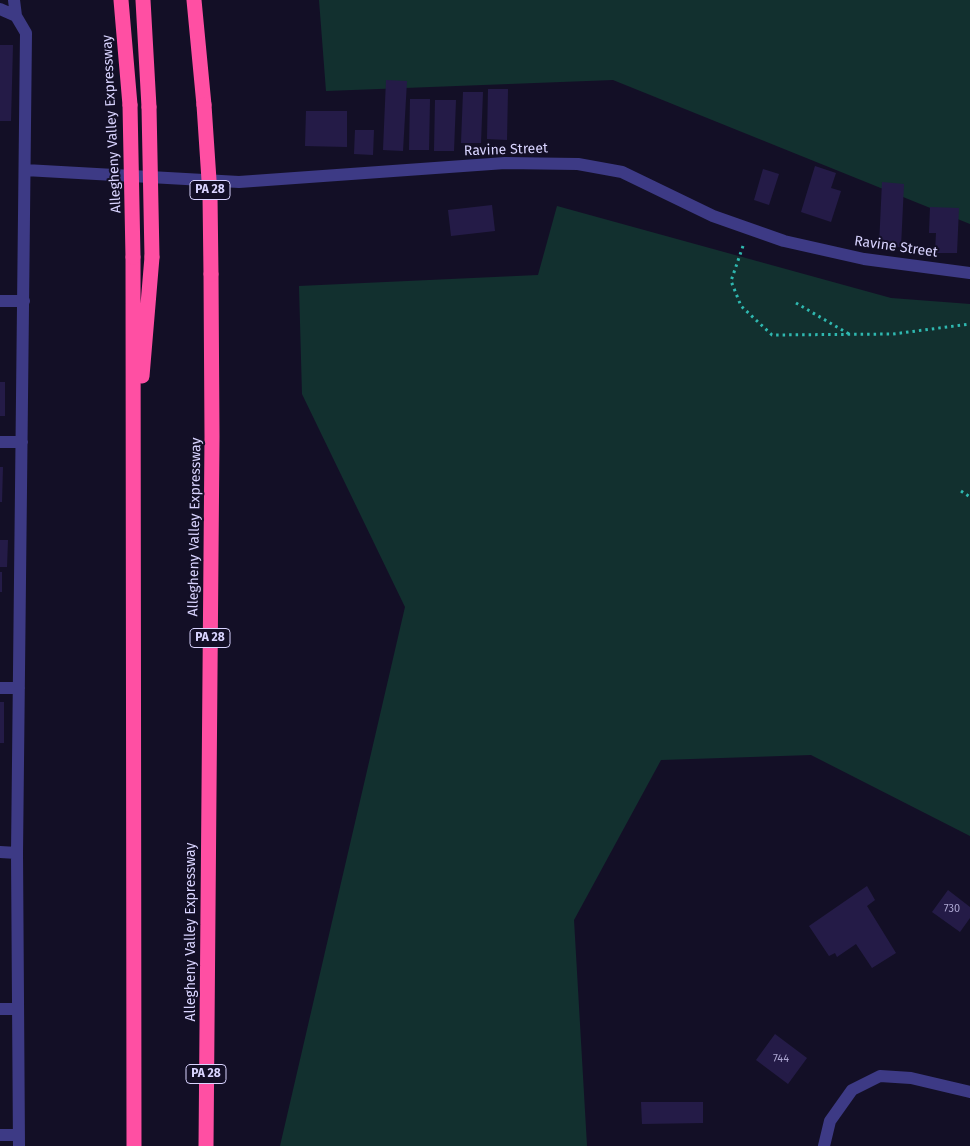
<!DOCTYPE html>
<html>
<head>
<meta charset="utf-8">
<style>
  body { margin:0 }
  canvas { display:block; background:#130f26 }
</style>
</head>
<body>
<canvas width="970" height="1146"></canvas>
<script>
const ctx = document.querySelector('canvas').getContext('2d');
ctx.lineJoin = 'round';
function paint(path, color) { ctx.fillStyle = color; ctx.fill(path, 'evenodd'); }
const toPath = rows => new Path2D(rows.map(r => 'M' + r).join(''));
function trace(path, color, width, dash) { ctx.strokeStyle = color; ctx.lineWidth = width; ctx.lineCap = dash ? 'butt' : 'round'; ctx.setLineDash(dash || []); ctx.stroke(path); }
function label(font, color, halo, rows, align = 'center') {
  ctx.font = font + ' "Fira Sans",sans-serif'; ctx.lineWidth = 4; ctx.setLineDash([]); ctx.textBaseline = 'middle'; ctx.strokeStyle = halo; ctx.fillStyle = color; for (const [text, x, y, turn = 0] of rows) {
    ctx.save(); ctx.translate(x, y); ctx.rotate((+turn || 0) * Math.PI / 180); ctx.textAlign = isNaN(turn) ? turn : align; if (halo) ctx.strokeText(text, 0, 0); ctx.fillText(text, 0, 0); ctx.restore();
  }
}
paint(toPath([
  [319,0,970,0,970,224,613,80,326,91],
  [557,206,891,298,970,304,970,836,811,755,661,760,574,920,587,1146,280,1146,405,607,302,394,299,286,538,275]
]), '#12302f');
paint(toPath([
  [0,45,13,45,11,121,0,121],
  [386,80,407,81,403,151,383,150],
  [488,89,508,89,507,140,487,139],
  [463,92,483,92,481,143,461,143],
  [410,99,430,99,429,150,409,150],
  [435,100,456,100,454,151,434,151],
  [306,111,347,111,347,147,305,146],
  [355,130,374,130,373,155,354,154],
  [815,166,836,173,831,188,841,191,831,222,801,212],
  [763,169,779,174,769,205,754,200],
  [882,182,904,184,901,247,879,246],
  [492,205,495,231,451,236,448,210],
  [930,207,959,208,957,253,935,253,936,233,929,233],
  [0,382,5,382,5,416,0,416],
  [0,467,3,467,2,502,0,502],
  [0,540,8,540,7,567,0,567],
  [0,572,2,572,2,592,0,592],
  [0,702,4,702,4,743,0,743],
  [867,886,875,900,867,906,896,953,872,968,856,944,837,957,835,953,829,956,809,926],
  [948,890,970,907,970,918,960,932,932,912],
  [775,1034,807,1058,788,1084,756,1060],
  [641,1102,703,1102,703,1123,642,1124]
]), '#241b47');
trace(toPath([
  [743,246,731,281,741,306,772,335,893,334,970,324],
  [796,303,849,334],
  [961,491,970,497]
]), '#2fb8b0', 3, [2.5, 4]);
trace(toPath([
  [14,0,16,16,26,33,17,853,19,1146],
  [0,9,16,16],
  [25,170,239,182,505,163,578,164,622,172,713,216,784,241,864,259,970,273],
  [0,301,24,301],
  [0,442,22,442],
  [0,688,19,688],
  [0,852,17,853],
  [0,1009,18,1009],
  [0,1135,18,1135],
  [824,1146,830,1121,852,1090,880,1076,911,1078,970,1092]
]), '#3d3a85', 12);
trace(toPath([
  [121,0,130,105],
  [143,0,149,107],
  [194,0,204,105],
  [133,257,134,1146],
  [142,376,152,257],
  [206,1146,212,437,211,274]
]), '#ff4fa3', 15);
trace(toPath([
  [130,105,133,257],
  [204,105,210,195,211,274],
  [149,107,152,257]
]), '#ff4fa3', 15);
label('11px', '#aca6d1', null, [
  ["730",952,909],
  ["744",781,1059]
]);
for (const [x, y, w] of [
  [210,190,40],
  [210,638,40],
  [206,1074,40]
]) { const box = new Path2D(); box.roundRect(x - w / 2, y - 9.5, w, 19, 4); ctx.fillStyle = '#130f26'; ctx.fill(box); trace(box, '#d9d4ff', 1); }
label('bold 12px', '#d9d4ff', null, [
  ["PA 28",210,190],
  ["PA 28",210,638],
  ["PA 28",206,1074]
]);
label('14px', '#d9d4ff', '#130f26', [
  ["Allegheny Valley Expressway",112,124,-93],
  ["Ravine Street",506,150,-2],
  ["Ravine Street",896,247,8],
  ["Allegheny Valley Expressway",195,527,-89],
  ["Allegheny Valley Expressway",191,932,-90]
]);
</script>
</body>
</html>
